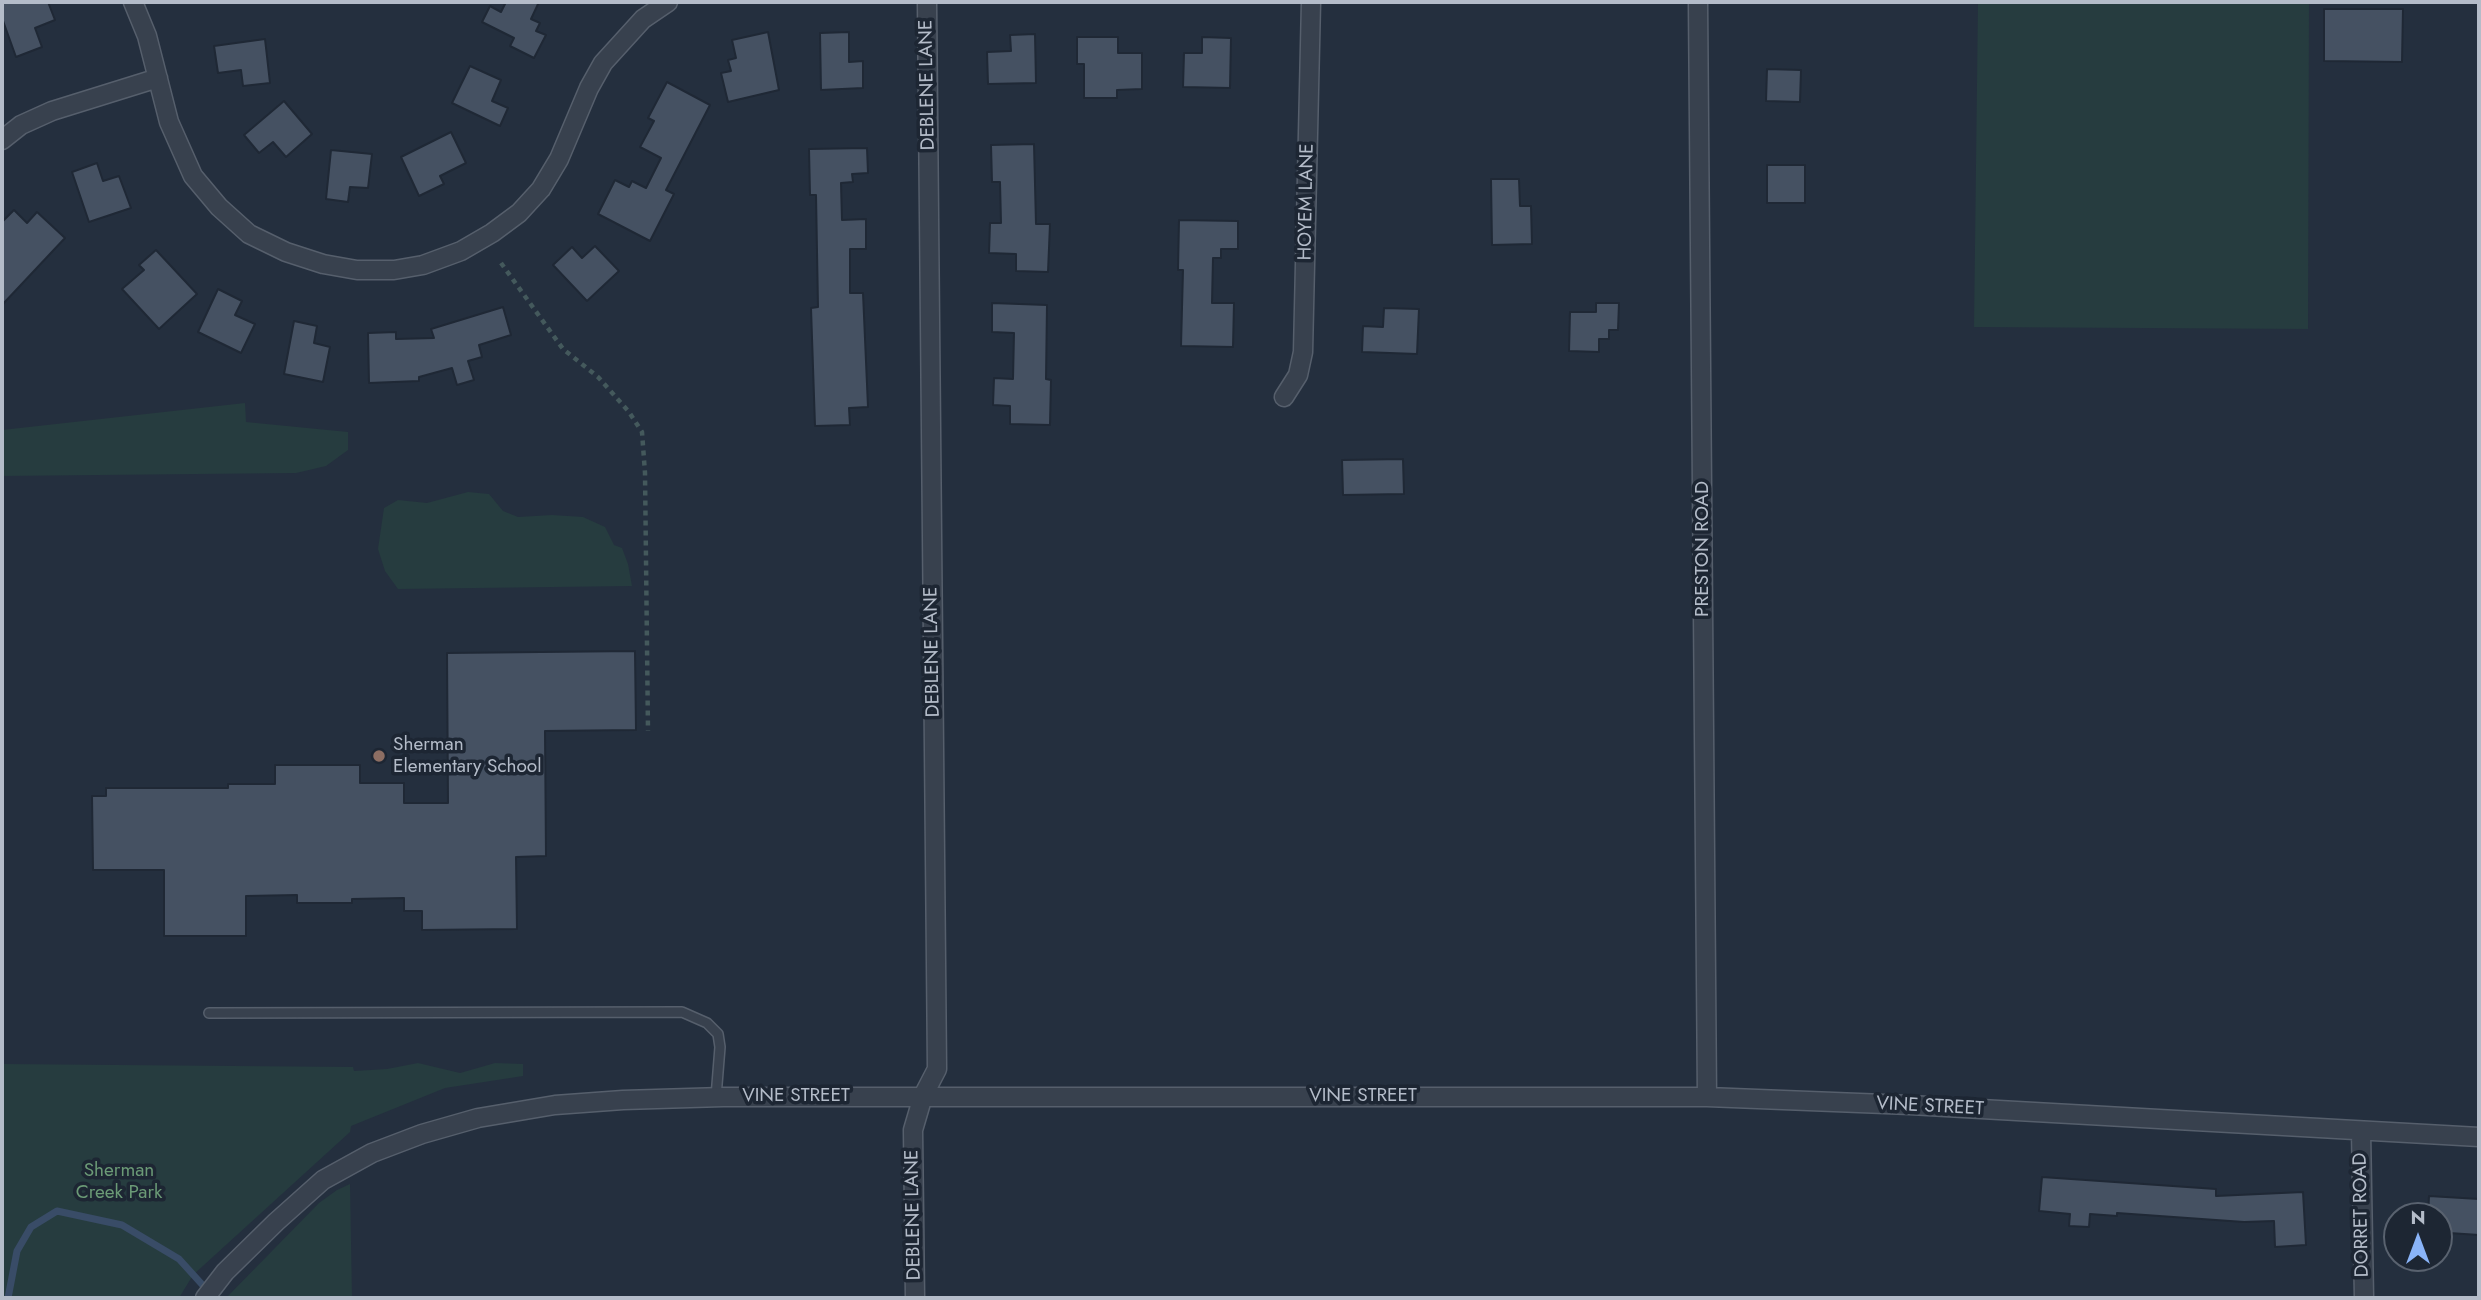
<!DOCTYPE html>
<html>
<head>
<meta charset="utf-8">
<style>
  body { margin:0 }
  #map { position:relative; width:2481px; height:1300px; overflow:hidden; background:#242f3e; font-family:Jost,sans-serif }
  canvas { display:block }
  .frame { position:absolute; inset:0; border:4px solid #b4bcc9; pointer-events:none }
  .north { position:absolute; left:2383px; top:1202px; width:70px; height:70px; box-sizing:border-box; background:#1d2633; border:2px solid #59626f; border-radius:50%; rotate:0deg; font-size:19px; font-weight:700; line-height:28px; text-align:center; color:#b4bcc9 }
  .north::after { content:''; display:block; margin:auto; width:24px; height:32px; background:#8ab4f8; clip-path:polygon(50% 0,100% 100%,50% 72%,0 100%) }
</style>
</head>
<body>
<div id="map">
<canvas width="2481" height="1300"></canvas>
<div class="frame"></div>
<div class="north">N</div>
</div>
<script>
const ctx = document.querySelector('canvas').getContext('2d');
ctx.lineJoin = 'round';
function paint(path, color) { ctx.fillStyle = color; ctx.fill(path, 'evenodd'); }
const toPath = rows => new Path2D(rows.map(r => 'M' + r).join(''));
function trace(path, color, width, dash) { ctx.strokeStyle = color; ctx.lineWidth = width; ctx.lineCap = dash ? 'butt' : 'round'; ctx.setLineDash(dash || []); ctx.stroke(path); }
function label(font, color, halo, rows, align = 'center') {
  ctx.font = font + ' Jost,sans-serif'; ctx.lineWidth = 7; ctx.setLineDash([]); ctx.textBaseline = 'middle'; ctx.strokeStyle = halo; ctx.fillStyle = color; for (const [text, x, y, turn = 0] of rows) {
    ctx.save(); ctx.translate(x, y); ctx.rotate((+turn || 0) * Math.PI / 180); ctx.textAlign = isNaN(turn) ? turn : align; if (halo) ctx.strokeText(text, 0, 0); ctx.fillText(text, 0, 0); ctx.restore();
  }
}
paint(toPath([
  [1978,2,2309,2,2308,329,1974,327],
  [245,403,246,422,348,432,348,450,326,466,296,473,2,476,2,430],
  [468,492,489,494,503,511,518,517,552,515,583,517,605,527,614,545,622,548,628,564,632,586,398,589,385,571,378,549,384,508,398,500,427,503],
  [418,1063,460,1073,495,1063,523,1064,523,1076,445,1088,351,1126,350,1132,193,1275,179,1298,2,1298,2,1064,353,1067,354,1071,387,1069],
  [350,1184,352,1298,226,1298,319,1203,337,1190]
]), '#263c3f');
trace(toPath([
  [8,1298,17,1251,31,1227,57,1211,122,1225,179,1259,208,1291]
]), '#394c67', 7);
const building = toPath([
  [2,2,48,2,55,20,35,28,42,47,16,57,2,18,2,2],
  [506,2,539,2,531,19,540,23,536,31,546,35,534,58,510,46,514,38,482,22,490,6,501,12,506,2],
  [2324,9,2403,9,2402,62,2324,61,2324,9],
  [768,32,779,90,728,102,721,73,731,71,728,60,736,58,732,40,768,32],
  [849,32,849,62,863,61,863,88,821,90,820,33,849,32],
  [1035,34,1036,83,988,84,987,52,1011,51,1010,35,1035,34],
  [1077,37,1118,37,1118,53,1142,53,1142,89,1117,90,1117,98,1084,98,1084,64,1077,64,1077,37],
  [1202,37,1231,38,1230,88,1183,87,1184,53,1202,53,1202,37],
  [265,39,270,83,243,86,241,70,218,73,214,46,265,39],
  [470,66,501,80,492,101,508,108,500,126,452,103,470,66],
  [1767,69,1801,70,1800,102,1766,101,1767,69],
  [667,82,710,105,666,190,674,194,650,241,598,214,615,180,629,187,632,181,646,188,661,158,640,147,654,121,648,118,667,82],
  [284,101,312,134,286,157,273,142,259,153,244,135,284,101],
  [451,132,466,163,440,176,444,184,419,196,401,157,451,132],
  [1034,144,1036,224,1050,224,1048,272,1016,271,1016,254,989,253,990,223,1001,223,1000,182,992,182,991,145,1034,144],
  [867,148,868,173,852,174,853,182,841,183,842,220,866,219,866,249,850,249,850,293,863,293,868,407,849,408,850,425,815,426,811,308,818,307,816,195,810,195,809,149,867,148],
  [331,150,372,154,368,188,350,187,348,202,326,199,331,150],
  [97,163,103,181,119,176,131,208,89,222,72,172,97,163],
  [1767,165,1805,165,1805,203,1767,203,1767,165],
  [1491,179,1519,179,1520,206,1531,206,1532,244,1492,245,1491,179],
  [14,210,27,223,37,212,65,238,2,305,2,222,14,210],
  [1179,220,1238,221,1238,249,1221,249,1221,258,1213,258,1212,303,1234,303,1233,347,1181,346,1183,270,1178,270,1179,220],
  [595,246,619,271,587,301,553,265,572,247,582,258,595,246],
  [156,250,197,294,159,329,122,289,144,270,139,265,156,250],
  [218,289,242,301,235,315,255,324,241,353,198,332,218,289],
  [992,303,1047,305,1046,379,1051,380,1050,425,1010,424,1010,406,993,405,994,378,1013,379,1014,333,992,332,992,303],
  [1596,303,1619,303,1618,330,1609,330,1609,339,1599,339,1599,352,1569,351,1570,312,1596,312,1596,303],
  [503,307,511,335,479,345,482,357,468,361,474,380,457,385,452,368,419,377,419,381,369,383,368,333,396,332,396,339,434,338,431,329,503,307],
  [1384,308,1419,309,1417,354,1362,352,1363,326,1383,327,1384,308],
  [294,321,317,326,314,343,330,347,323,382,284,374,294,321],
  [1403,459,1404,494,1343,495,1342,460,1403,459],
  [635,651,636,730,545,731,546,856,516,857,517,929,422,930,422,911,404,911,404,898,352,899,352,903,297,903,297,895,246,896,246,936,164,936,164,870,93,870,92,796,106,796,106,788,228,788,228,784,275,784,275,765,360,765,360,783,404,783,404,803,448,803,447,653,635,651],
  [2042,1177,2216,1189,2216,1196,2303,1192,2306,1245,2275,1247,2274,1221,2244,1222,2117,1213,2117,1216,2090,1214,2089,1227,2069,1226,2070,1214,2039,1211,2042,1177],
  [2429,1196,2479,1199,2479,1235,2449,1233,2449,1227,2439,1227,2439,1216,2428,1216,2429,1196]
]);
paint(building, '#455162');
trace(building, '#1f2835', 2);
const lane = toPath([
  [209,1013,682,1012,707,1023,718,1034,720,1047,716,1097]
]);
const street = toPath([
  [133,2,147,36,169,122,193,176,219,207,249,234,286,252,323,264,357,270,394,270,423,265,461,251,492,233,519,213,541,189,559,159,589,88,603,63,643,19,668,2],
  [1698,2,1707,1097],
  [2,140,21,125,52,111,158,78],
  [1284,397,1298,375,1303,352,1311,2],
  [2361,1131,2364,1298],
  [205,1298,225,1272,276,1222,323,1180,372,1153,422,1134,478,1118,555,1105,623,1100,723,1097,1707,1097,1910,1105,2479,1137],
  [915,1298,913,1130,923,1096,937,1069,927,2]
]);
trace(lane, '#565f6c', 12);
trace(street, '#565f6c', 21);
trace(toPath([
  [501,263,563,349,598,377,629,412,642,432,645,473,648,731]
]), '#44595c', 4.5, [5, 5]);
trace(lane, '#38414e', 9);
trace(street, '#38414e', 18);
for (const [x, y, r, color] of [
  [379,756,7,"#8d6e63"]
]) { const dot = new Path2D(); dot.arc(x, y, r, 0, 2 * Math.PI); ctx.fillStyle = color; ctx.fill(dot); trace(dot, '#1d2633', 2.5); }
label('19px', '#b4bcc9', '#1d2633', [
  ["DEBLENE LANE",928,85,-91],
  ["HOYEM LANE",1307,202,-89],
  ["PRESTON ROAD",1703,549,-90],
  ["DEBLENE LANE",933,652,-91],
  ["VINE STREET",796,1096],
  ["VINE STREET",1363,1096],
  ["VINE STREET",1930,1107,3],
  ["DEBLENE LANE",914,1215,-91],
  ["DORRET ROAD",2362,1215,-91]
]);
label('19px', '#b4bcc9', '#1d2633', [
  ["Sherman",393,745],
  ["Elementary School",393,767]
], 'left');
label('19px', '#6b9a76', '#1d2633', [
  ["Sherman",119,1171],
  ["Creek Park",119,1193]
]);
</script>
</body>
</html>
